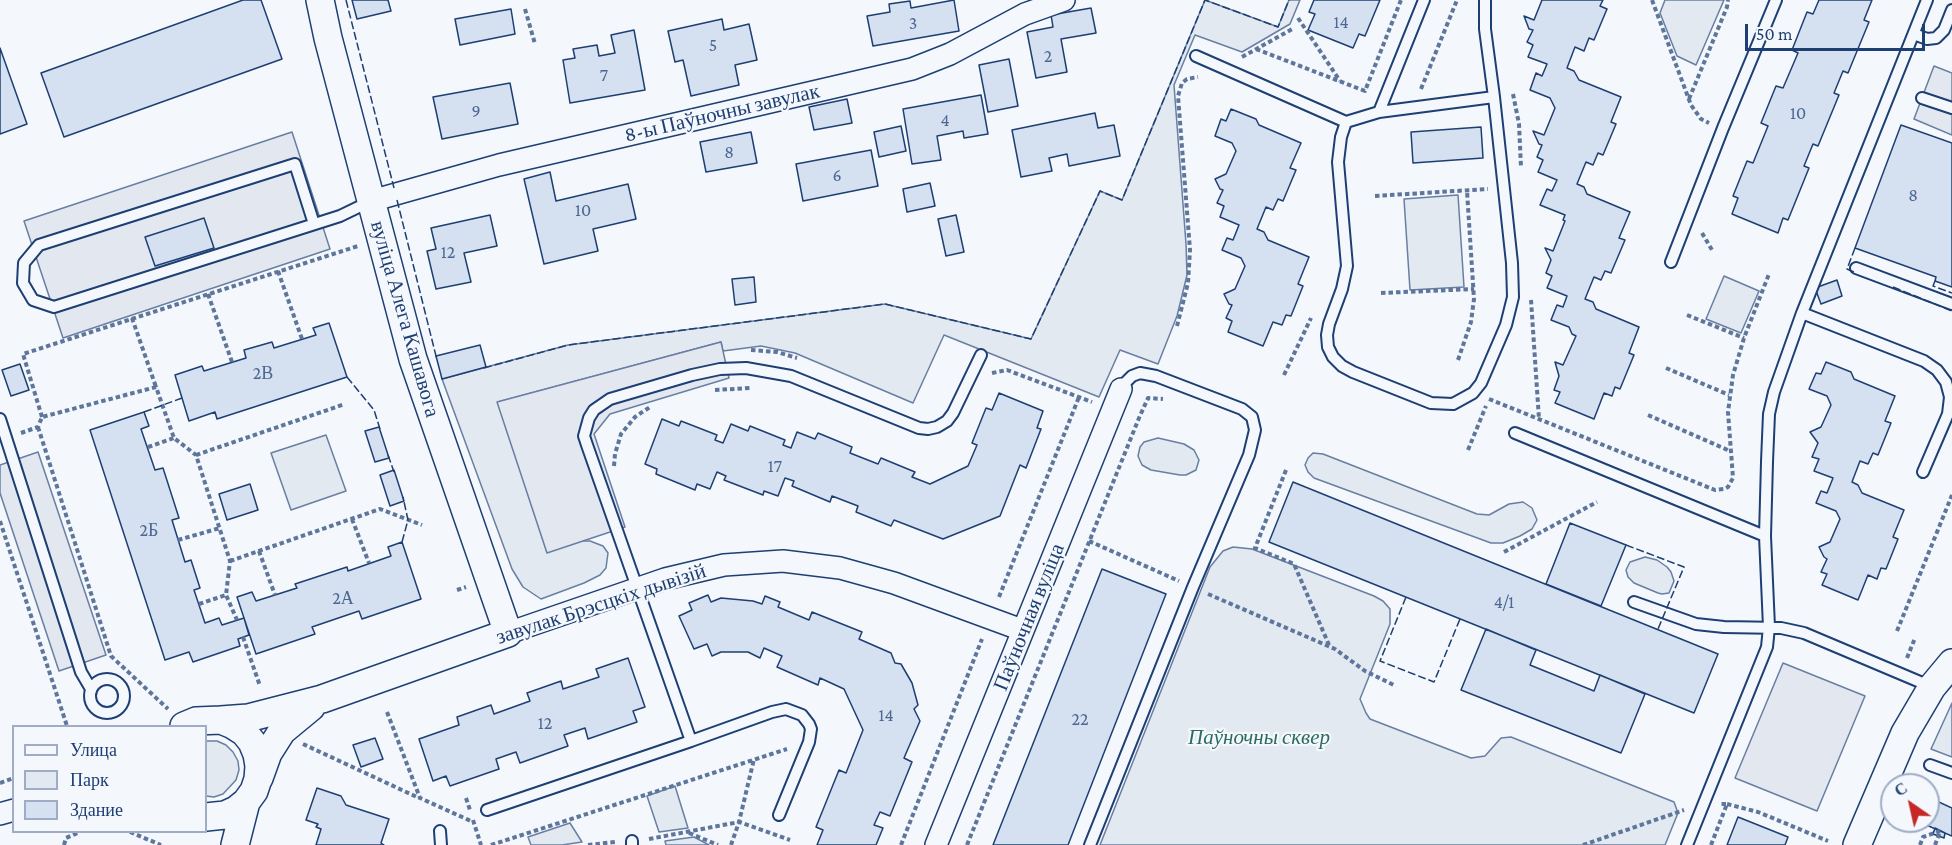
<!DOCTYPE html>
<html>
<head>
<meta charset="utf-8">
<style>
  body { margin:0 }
  #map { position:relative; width:1952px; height:845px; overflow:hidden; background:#f4f7fb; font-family:"Crimson Pro",serif }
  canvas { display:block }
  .legend { position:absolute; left:12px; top:725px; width:195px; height:108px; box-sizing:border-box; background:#f4f7fb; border:2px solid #9eadc5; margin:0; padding:8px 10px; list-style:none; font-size:18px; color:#1d3f73 }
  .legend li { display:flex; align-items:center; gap:12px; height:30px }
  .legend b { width:30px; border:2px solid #9eadc5 }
  .north { position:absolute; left:1880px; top:773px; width:60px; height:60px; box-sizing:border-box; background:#f4f7fb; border:2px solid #9eadc5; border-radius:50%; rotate:326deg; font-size:16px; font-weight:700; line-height:24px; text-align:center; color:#1d3f73 }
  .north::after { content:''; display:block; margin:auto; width:21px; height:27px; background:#c62828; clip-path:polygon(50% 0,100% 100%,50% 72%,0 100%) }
  .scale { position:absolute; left:1745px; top:24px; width:180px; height:27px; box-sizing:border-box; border:3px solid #1d3f73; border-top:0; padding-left:8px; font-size:18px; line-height:21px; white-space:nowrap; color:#1d3f73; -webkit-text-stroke:4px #f4f7fb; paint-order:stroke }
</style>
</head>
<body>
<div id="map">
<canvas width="1952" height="845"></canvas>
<ul class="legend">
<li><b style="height:8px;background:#f4f7fb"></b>Улица</li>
<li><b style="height:16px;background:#e3e9f0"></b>Парк</li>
<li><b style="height:16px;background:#d5e0f0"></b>Здание</li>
</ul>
<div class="north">С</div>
<div class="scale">50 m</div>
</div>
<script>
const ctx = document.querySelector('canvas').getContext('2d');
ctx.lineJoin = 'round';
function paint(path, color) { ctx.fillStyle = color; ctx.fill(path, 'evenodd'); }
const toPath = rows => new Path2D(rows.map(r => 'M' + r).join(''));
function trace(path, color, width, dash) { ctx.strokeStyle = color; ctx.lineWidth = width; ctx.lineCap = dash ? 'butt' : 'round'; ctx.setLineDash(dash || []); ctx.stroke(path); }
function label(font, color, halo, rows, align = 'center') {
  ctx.font = font + ' "Crimson Pro",serif'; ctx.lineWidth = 4.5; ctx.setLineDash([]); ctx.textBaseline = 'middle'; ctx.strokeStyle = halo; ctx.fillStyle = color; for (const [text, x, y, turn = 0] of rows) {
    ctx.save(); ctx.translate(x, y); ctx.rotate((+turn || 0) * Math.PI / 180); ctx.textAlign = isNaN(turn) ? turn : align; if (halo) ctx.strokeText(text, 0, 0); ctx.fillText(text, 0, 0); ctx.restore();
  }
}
const green = toPath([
  [1205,0,1278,27,1289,0,1300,0,1290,24,1242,52,1195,35,1174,85,1186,244,1187,275,1177,316,1158,364,1120,350,1099,397,944,335,913,403,795,353,761,346,723,351,721,342,498,402,547,552,581,541,590,541,603,546,608,553,606,568,600,575,584,583,541,599,523,587,512,569,442,379,568,345,885,304,1031,339,1100,191,1122,200,1205,0],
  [1665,0,1724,0,1696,65,1677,56,1660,13,1665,0],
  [1458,195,1464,287,1410,290,1404,199,1458,195],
  [1724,276,1759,291,1741,333,1706,319,1724,276],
  [326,435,346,491,291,510,271,453,326,435],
  [1158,438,1184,444,1194,450,1199,460,1196,470,1186,475,1180,475,1151,470,1142,465,1138,456,1140,447,1144,442,1158,438],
  [1313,453,1323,454,1477,514,1489,515,1509,504,1523,502,1532,508,1537,520,1532,529,1520,536,1503,543,1491,543,1314,478,1308,472,1305,465,1308,458,1313,453],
  [1233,547,1252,549,1374,596,1383,601,1390,609,1390,624,1360,699,1366,713,1370,719,1471,758,1485,756,1501,738,1511,737,1674,802,1678,813,1665,845,1100,845,1210,567,1223,551,1233,547],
  [1645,557,1657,560,1667,567,1671,572,1674,581,1669,593,1662,594,1658,593,1634,583,1628,577,1626,570,1630,562,1645,557],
  [1952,703,1952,757,1931,749,1952,703],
  [206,741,217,741,226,745,233,752,238,761,239,770,236,780,223,794,214,797,206,796,206,741],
  [675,786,688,828,659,832,647,796,675,786],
  [570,823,582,842,562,845,531,845,528,837,570,823],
  [694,837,709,845,666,845,665,841,694,837]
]);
paint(green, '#e3e9f0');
trace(green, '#687fa3', 1.5);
const parking = toPath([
  [1934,66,1952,73,1952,135,1914,119,1934,66],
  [292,132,330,249,63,338,24,221,292,132],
  [721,342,729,378,610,414,594,434,625,527,547,553,497,402,721,342],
  [38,452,106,655,59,671,0,493,0,465,38,452],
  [1783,663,1865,696,1817,811,1735,778,1783,663]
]);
paint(parking, '#e3e8f0');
trace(parking, '#687fa3', 1.5);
const building = toPath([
  [243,0,261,0,282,59,64,137,41,73,243,0],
  [352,0,388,0,391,11,357,19,352,0],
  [954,0,959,31,873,46,867,16,890,12,889,4,910,1,911,8,954,0],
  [1314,0,1380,0,1365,36,1359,34,1353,48,1308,30,1315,14,1309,12,1314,0],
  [1542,0,1603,0,1600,6,1607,9,1594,40,1589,38,1584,51,1575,47,1567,68,1574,71,1579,80,1621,97,1611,122,1616,124,1603,155,1598,153,1593,165,1586,162,1577,184,1584,187,1587,194,1630,212,1619,238,1625,240,1611,273,1605,271,1601,280,1594,277,1585,299,1593,302,1596,309,1639,327,1629,353,1634,355,1620,389,1615,387,1612,396,1604,393,1594,419,1555,403,1560,392,1554,390,1559,376,1555,362,1563,365,1576,336,1572,334,1569,327,1551,320,1557,305,1563,307,1567,296,1547,288,1552,276,1546,273,1551,260,1545,248,1553,251,1565,221,1563,220,1565,215,1540,205,1547,189,1552,191,1557,180,1538,172,1543,160,1537,157,1542,145,1539,144,1533,131,1544,135,1555,108,1550,98,1530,90,1536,73,1542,76,1547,64,1528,57,1533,45,1527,42,1533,30,1529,29,1524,16,1534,20,1542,0],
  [1819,0,1872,0,1864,20,1869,22,1848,73,1843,71,1834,93,1839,95,1818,146,1813,144,1804,166,1809,168,1788,220,1783,218,1778,233,1732,214,1738,198,1733,196,1747,161,1753,163,1768,126,1761,123,1776,86,1783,88,1798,53,1792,50,1807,12,1813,14,1819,0],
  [1091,8,1096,33,1061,39,1067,72,1036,78,1027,32,1053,27,1051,15,1091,8],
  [511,9,515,34,460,45,455,19,511,9],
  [722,19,724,30,749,24,757,60,735,65,739,85,691,96,683,60,675,62,668,31,722,19],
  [634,30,645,90,570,103,563,60,575,58,573,49,597,45,599,56,615,53,611,35,634,30],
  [0,48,27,124,0,134,0,48],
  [1009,59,1018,106,988,112,979,65,1009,59],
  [510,83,518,124,442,139,433,97,510,83],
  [981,95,988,134,964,138,963,131,937,136,941,160,912,164,903,109,981,95],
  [847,99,852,123,814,130,809,107,847,99],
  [1231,109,1256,119,1259,125,1301,143,1290,168,1296,170,1283,201,1278,199,1273,210,1266,207,1257,229,1264,232,1268,240,1309,257,1298,284,1303,286,1291,316,1286,315,1282,325,1273,322,1263,346,1228,332,1232,321,1226,318,1232,305,1229,304,1224,294,1235,289,1245,266,1241,258,1222,250,1227,238,1233,240,1239,225,1220,217,1224,206,1217,203,1223,190,1220,189,1215,179,1226,174,1236,151,1232,143,1215,136,1221,119,1226,121,1231,109],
  [1095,113,1098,128,1114,125,1120,156,1069,166,1067,154,1049,158,1052,171,1021,177,1012,130,1095,113],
  [1901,125,1952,143,1952,287,1935,281,1936,277,1855,248,1901,125],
  [901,126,906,151,879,157,874,132,901,126],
  [1481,127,1483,158,1413,163,1411,132,1481,127],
  [751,132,757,163,706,172,700,142,751,132],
  [871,150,878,186,803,201,796,164,871,150],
  [550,172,556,201,628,184,636,219,593,229,598,251,544,264,524,179,550,172],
  [930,183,935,206,907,212,903,189,930,183],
  [490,215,497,246,464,253,471,282,436,289,427,251,436,249,431,228,490,215],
  [956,215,964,252,946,256,938,219,956,215],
  [204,218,214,248,155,266,145,237,204,218],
  [754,277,756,302,735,305,732,279,754,277],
  [1837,280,1842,296,1821,304,1815,288,1837,280],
  [329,323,347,377,217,419,215,412,189,421,175,375,202,366,204,371,246,358,244,350,272,342,274,348,316,335,313,328,329,323],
  [480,345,486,367,442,379,436,356,480,345],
  [1826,362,1851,372,1854,379,1895,396,1885,421,1891,423,1878,455,1873,453,1868,464,1860,461,1852,482,1858,485,1862,493,1904,510,1893,537,1898,539,1886,569,1881,568,1877,579,1868,575,1858,600,1822,585,1827,574,1821,572,1827,559,1824,557,1819,547,1830,542,1840,519,1836,511,1816,503,1821,491,1827,493,1833,478,1814,471,1819,459,1812,457,1818,443,1810,432,1821,427,1831,405,1827,396,1809,389,1816,373,1821,374,1826,362],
  [20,364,29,390,11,396,2,370,20,364],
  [999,393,1043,411,1037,428,1041,429,1026,468,1020,465,1000,516,943,539,894,520,891,526,856,512,858,506,832,496,830,502,792,486,794,481,785,478,778,496,764,491,763,495,724,480,726,476,717,472,710,489,697,484,695,490,656,474,657,469,645,464,662,419,679,426,681,421,717,435,715,440,723,443,731,424,748,431,750,426,785,440,783,445,791,448,797,432,815,439,818,433,852,447,850,453,878,464,881,458,915,472,912,477,930,484,968,466,977,445,972,443,986,408,992,410,999,393],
  [144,412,149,426,141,429,155,470,163,468,179,518,172,520,185,562,191,560,200,588,194,590,205,623,219,618,222,625,244,618,249,635,238,639,240,646,193,662,189,652,165,660,90,430,144,412],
  [379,427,389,458,375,462,365,431,379,427],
  [394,470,404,501,390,506,380,475,394,470],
  [1293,482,1718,654,1694,713,1269,542,1293,482],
  [250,484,258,510,227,520,219,494,250,484],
  [1570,523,1626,545,1601,606,1546,584,1570,523],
  [402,542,421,599,362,619,359,611,312,627,315,634,256,654,237,597,252,592,256,601,275,595,297,588,295,584,347,567,348,571,391,556,388,547,402,542],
  [1102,569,1166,594,1068,845,993,845,1102,569],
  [708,595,711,602,721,598,753,601,762,604,765,596,780,602,778,607,809,620,812,612,862,632,859,639,891,653,895,663,901,664,912,683,918,705,914,709,920,721,904,758,912,762,890,816,880,812,874,825,883,828,876,845,817,845,823,830,816,827,839,770,846,773,863,730,844,689,820,678,818,685,777,667,782,656,764,648,760,658,748,652,721,652,712,656,707,644,694,649,679,616,692,610,689,603,708,595],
  [1486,629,1536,650,1530,665,1594,691,1600,675,1645,694,1621,753,1461,690,1486,629],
  [628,658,645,707,633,711,637,722,588,739,585,728,564,735,568,746,520,763,516,752,496,759,499,769,450,786,446,776,433,781,419,739,459,725,457,717,491,705,494,714,530,701,527,693,561,681,563,689,599,677,596,669,628,658],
  [375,738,383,759,361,767,353,745,375,738],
  [317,788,341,796,346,805,389,819,381,843,384,845,316,845,321,829,316,827,318,824,306,820,317,788],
  [1928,797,1952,808,1952,836,1917,821,1928,821,1928,797],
  [1738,817,1788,837,1785,845,1727,845,1738,817],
  [1935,828,1945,833,1944,838,1933,834,1935,828]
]);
paint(building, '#d5e0f0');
trace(building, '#1d3f73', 1.5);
const service = toPath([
  [1485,0,1485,29,1494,97],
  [1914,34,1927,39,1936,38,1944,30,1952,10],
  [1196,56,1346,122,1379,112,1424,0],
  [1922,98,1952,108],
  [1346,122,1341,137,1338,162,1347,266,1342,289,1329,324,1327,335,1328,347,1333,357,1342,366,1353,372,1431,403,1453,404,1473,393,1481,383,1506,325,1513,297,1512,263,1494,97,1379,112],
  [314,224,295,164,39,245,24,263,23,283,33,300,54,307,340,216,371,201],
  [1671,262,1723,128,1776,0],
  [1856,268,1952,304],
  [1802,313,1924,361,1937,370,1946,382,1950,397,1948,414,1923,472],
  [0,419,81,672,91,689],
  [1515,433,1765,536],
  [1634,602,1696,624,1724,627,1781,628,1804,633,1932,687],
  '90 696a17 17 0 1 1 34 0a17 17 0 1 1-34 0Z',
  [1930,765,1952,773],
  [487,810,691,741],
  [779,815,809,742,811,729,809,724,802,715,786,709,772,712,691,741,587,445,584,436,589,418,594,410,610,399,692,375,720,369,746,368,791,376,919,428,928,429,937,427,947,421,953,413,981,355],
  [440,831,441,845],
  [632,841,632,845],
  [1090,845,1193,587,1249,455,1255,430,1252,417,1242,409,1156,376,1140,373,1132,376,1126,382,1121,389],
  [1687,845,1767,647,1769,627,1765,536,1767,462,1769,414,1774,392,1802,313,1927,0]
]);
const minor = toPath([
  [371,201,499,165,912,69,950,54,1025,14,1064,0],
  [508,633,665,579,724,565,783,561,840,568,894,583,1022,630],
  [0,814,14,810],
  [936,845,1121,389]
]);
const tertiary = toPath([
  [221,720,248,718,322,699,508,633,413,359,328,38,320,0],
  [184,726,196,721,221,720,233,725,244,732,252,742,257,754,259,766,258,779,254,791,246,802,236,810,225,815,206,817],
  [259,778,268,753,282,731,311,707],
  [235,845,246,802],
  [1857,845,1905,733,1932,687,1952,663]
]);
trace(service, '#1d3f73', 14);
trace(minor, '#1d3f73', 24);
trace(tertiary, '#1d3f73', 30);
trace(toPath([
  [1652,0,1691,105,1701,119,1709,123],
  [525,9,535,44],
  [1298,18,1340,81],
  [1256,49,1365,91,1401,0],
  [1242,57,1294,28],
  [1421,89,1457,0],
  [1513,94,1519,124,1521,167],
  [1689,99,1727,7,1728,0],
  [1375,196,1488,189],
  [1702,233,1712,250],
  [278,271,302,339],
  [1381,293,1474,289],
  [208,294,232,362],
  [1531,300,1539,419],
  [1687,315,1744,338],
  [132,318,156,387],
  [1177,326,1188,283,1190,250,1178,96,1182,83,1187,79,1198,77],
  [751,350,777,352,797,358],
  [1458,360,1471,322,1474,299,1467,191],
  [1666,368,1729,395],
  [992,373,1007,370,1092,402],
  [1284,375,1311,318],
  [715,390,750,388],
  [1489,399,1715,490,1724,489,1728,487,1733,478,1728,412,1733,375,1744,338,1769,274],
  [1648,415,1730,451],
  [42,417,23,354,358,246],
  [38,427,111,656,168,709],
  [21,433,38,427,42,417,156,387,174,438,196,455,230,561,226,595,237,620],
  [148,447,174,438],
  [1468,450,1486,406],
  [196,455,345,404],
  [614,466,615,454,621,434,635,417,650,407],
  [1286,470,1255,548,1294,564,1329,645],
  [352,519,369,563],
  [0,521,67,726],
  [178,540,220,528],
  [1089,541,1179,581],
  [259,551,275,595],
  [1504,552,1597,502],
  [230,561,380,509,422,525],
  [457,590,466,587],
  [1208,594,1335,649,1365,671,1396,686],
  [999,597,1079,397],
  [199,604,226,595],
  [1897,631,1952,495],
  [243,637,260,686],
  [1907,658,1915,638],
  [387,712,420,798,473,822],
  [303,744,419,798],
  [0,783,14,778],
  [466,798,470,810],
  [1727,804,1758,812,1828,841],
  [473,820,481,845],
  [130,832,161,845],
  [689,833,718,845],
  [649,839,739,822,790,840],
  [64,845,66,838,80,832],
  [491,845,787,749],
  [588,845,615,842],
  [731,845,739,822,754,759],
  [901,845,982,639],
  [967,845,1139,418,1148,398,1163,399],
  [1583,845,1684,810],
  [1711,845,1727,804,1720,804],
  [1920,845,1923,837,1940,831],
  [1935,845,1940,832]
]), '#5e769c', 4, [4.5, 3]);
trace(service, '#f4f7fb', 10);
trace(minor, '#f4f7fb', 21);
trace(tertiary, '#f4f7fb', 27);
trace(toPath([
  [346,0,394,188],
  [397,200,437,360],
  [1855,248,1847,269,1856,273],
  [1935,281,1933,286,1952,293],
  [1893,287,1952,311],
  [484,368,568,345,885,304,1031,339,1100,191,1122,200,1205,0,1278,27,1289,0],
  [347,377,374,410,380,429],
  [144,412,182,398],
  [388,455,394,472],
  [402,542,408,520,403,497],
  [1626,545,1684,567,1658,629],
  [1406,597,1380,661,1434,682,1460,619]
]), '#1d3f73', 1.5, [8, 3]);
label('18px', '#4b6792', null, [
  ["14",1341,22],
  ["3",913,23],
  ["5",713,45],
  ["2",1048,56],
  ["7",604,75],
  ["9",476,111],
  ["10",1798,113],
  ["4",945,120],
  ["8",729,152],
  ["6",837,175],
  ["8",1913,195],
  ["10",583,210],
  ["12",448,252],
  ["2В",263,373],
  ["17",775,466],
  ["2Б",149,530],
  ["2А",343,598],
  ["4/1",1504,602],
  ["14",886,715],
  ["22",1080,719],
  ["12",545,723]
]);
label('21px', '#1d3f73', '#f4f7fb', [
  ["8-ы Паўночны завулак",722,113,-13],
  ["вуліца Алега Кашавога",405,319,74],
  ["завулак Брэсцкіх дывізій",601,604,-18],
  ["Паўночная вуліца",1029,617,-68]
]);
label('italic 21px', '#2c6c60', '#f4f7fb', [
  ["Паўночны сквер",1259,738]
]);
</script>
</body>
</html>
